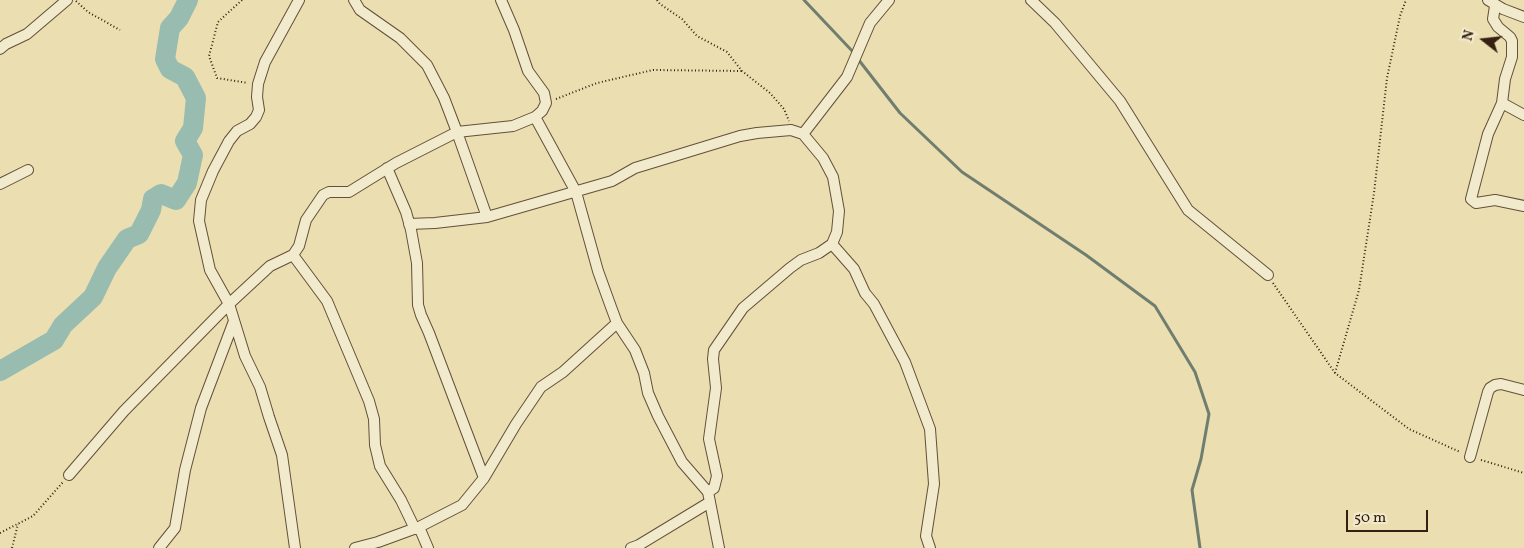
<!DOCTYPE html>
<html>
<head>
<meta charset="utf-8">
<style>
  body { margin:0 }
  #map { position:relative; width:1524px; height:548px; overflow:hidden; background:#ebdeb1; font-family:Vollkorn,serif }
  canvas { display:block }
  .north { position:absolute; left:1459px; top:15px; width:50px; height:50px; -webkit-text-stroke:4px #f2eacc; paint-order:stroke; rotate:286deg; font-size:14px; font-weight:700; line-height:20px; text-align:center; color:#352011 }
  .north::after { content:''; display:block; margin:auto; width:18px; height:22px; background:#352011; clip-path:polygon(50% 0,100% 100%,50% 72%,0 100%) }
  .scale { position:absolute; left:1346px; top:510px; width:82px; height:22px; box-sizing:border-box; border:2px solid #352011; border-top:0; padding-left:6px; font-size:15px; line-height:18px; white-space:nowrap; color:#352011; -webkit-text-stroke:4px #f2eacc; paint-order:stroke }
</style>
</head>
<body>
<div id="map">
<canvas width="1524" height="548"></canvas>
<div class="north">N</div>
<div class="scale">50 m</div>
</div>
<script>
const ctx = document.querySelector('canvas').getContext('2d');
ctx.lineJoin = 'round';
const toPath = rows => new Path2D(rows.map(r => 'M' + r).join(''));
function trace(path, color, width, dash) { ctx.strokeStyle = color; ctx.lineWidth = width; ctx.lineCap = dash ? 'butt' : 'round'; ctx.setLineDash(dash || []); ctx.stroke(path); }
trace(toPath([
  [804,0,855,54],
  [858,59,900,113,962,172,1086,255,1155,306,1195,372,1209,414,1201,459,1192,490,1200,548]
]), '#707e70', 3);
trace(toPath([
  [0,371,54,340,63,325,93,297,107,268,127,239,139,234,151,210,153,199,161,194,176,200,187,183,193,155,185,141,193,128,196,98,185,77,170,69,165,59,170,28,179,18,188,0]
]), '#98bcaf', 20);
const street = toPath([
  [354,0,360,10,400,38,427,65,444,98,457,132,487,217],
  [1031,0,1055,23,1120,101,1188,210,1268,275],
  [1488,0,1503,9,1524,17],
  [1495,6,1493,19,1498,27,1510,37,1512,41,1512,57,1505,79,1502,103,1488,134,1471,199,1476,203,1495,200,1524,206],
  [0,49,6,44,27,34,67,0],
  [1502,103,1524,115],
  [535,117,576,192,598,271,611,307,617,323,635,350,644,373,648,393,658,416,682,462,708,492],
  [387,168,406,212,411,230,417,263,418,305,421,315,429,333,484,478],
  [0,184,28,170],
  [409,224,435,223,487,217,612,181,635,168,740,136,757,133,791,130,803,134],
  [832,244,854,269,865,293,874,304,905,362,930,429,934,484,926,536,930,548],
  [293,255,327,301,369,401,374,419,375,445,380,466,401,500,415,529],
  [1470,457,1488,392,1490,388,1495,385,1501,384,1524,390],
  [69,475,124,411,229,304,270,266,293,255,299,246,306,220,323,195,329,192,349,192,396,163,457,132,513,126,535,117,542,111,546,103,544,93,528,71,514,30,501,0],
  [419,527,428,548],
  [159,548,175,528,185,470,201,408,234,321],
  [295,548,282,455,269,417,260,387,245,356,229,304,210,270,199,221,201,200,213,171,229,141,237,131,250,124,256,117,259,110,257,97,258,84,265,62,299,0],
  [355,548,378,542,419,527,462,505,484,478,516,424,541,387,563,372,617,323],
  [631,548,639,545,710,502],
  [719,548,708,492,714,488,717,476,709,439,716,388,713,359,714,350,743,308,790,268,801,260,819,253,832,244,837,232,839,211,833,177,823,158,803,134,847,77,870,23,889,0]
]);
trace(street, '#625039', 12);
trace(toPath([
  [242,0,218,22,209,56,217,78,248,83],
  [657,0,660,4,682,19,697,36,727,52,742,71,770,93,784,109,789,121],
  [76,1,88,12,120,30],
  [556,99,597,83,653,70,742,71],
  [1273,283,1335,373,1409,429,1460,452],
  [1335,373,1359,290,1374,193,1387,78,1400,16,1406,0],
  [1481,460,1524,473],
  [0,533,33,516,63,482],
  [12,548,18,524]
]), '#352011', 2, [1, 2.5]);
trace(street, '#f2eacc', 10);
</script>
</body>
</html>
